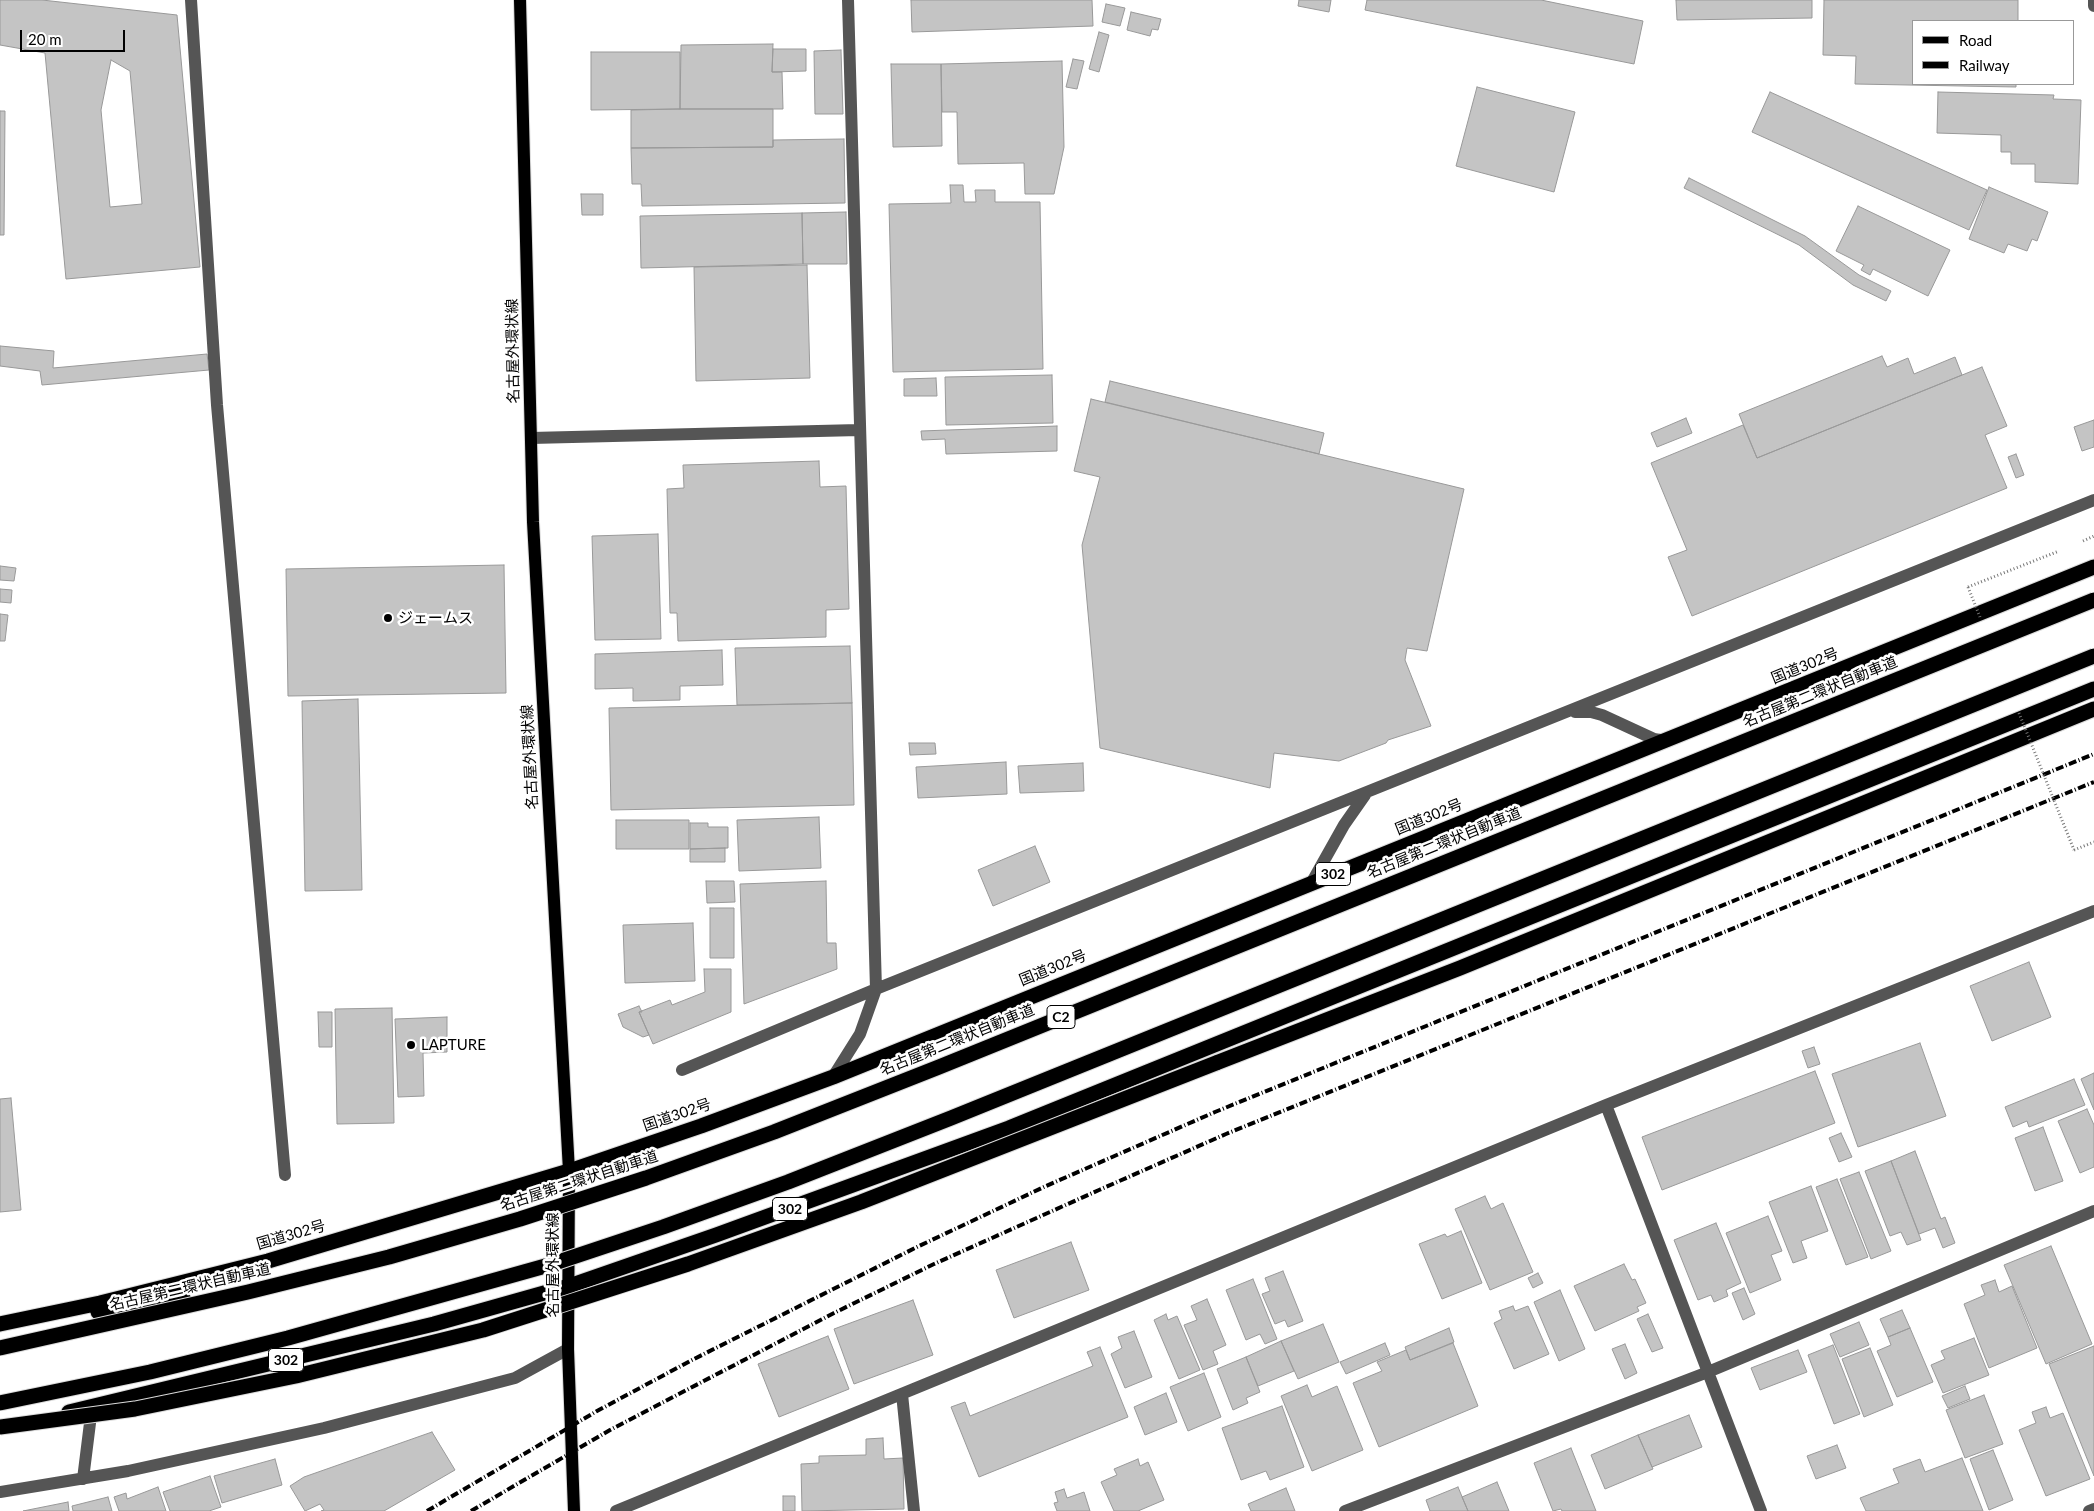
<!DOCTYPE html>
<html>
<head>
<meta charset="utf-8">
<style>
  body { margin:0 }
  #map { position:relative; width:2094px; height:1511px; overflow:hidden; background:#fff; font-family:Lato,sans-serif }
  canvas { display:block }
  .legend { position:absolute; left:1912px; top:20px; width:162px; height:65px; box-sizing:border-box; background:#fff; border:1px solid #999; margin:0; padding:6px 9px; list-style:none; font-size:15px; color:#000 }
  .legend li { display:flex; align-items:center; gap:10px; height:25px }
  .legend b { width:25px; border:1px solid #999 }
  .scale { position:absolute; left:20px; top:30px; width:105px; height:22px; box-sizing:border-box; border:2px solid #000; border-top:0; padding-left:6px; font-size:15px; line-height:18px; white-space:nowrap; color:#000; -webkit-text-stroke:4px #fff; paint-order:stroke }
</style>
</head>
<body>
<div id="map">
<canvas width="2094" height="1511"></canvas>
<ul class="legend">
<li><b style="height:6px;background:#000"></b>Road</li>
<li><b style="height:6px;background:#000"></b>Railway</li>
</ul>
<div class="scale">20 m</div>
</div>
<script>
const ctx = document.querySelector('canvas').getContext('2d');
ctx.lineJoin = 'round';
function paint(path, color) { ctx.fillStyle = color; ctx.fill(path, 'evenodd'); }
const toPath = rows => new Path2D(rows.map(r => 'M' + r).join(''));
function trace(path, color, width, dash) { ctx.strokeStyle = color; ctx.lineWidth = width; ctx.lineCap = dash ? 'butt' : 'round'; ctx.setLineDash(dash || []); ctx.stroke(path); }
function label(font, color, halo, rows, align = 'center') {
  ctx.font = font + ' Lato,"Noto Sans JP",sans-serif'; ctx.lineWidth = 5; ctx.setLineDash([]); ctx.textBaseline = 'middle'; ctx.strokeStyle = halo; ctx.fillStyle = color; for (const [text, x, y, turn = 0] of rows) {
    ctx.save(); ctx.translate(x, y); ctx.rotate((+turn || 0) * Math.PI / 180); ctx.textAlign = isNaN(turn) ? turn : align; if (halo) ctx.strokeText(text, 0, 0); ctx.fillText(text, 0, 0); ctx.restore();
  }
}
const building = toPath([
  [0,0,42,0,177,15,200,267,66,279,45,53,0,45,0,0],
  [111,60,130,71,142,204,110,207,101,110,111,60],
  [911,0,1092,0,1093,26,912,32,911,0],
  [1299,0,1331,0,1329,12,1298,6,1299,0],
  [1367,0,1541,0,1643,21,1634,64,1365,10,1367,0],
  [1676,0,1812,0,1812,18,1677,20,1676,0],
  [1824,0,2018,0,2018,21,1913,21,1913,84,2016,84,2016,87,1855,84,1856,56,1823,55,1824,0],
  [1106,4,1125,8,1120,26,1102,22,1106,4],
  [1131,12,1161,19,1158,30,1152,29,1150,36,1127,30,1131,12],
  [1099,32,1109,35,1099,72,1089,69,1099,32],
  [773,44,772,72,782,72,783,109,680,109,681,45,773,44],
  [773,49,806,49,806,71,772,72,773,49],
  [841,50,843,114,815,114,814,51,841,50],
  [591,52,680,52,680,109,591,110,591,52],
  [1073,59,1084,61,1077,89,1066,87,1073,59],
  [1062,61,1064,147,1054,194,1025,194,1024,163,958,164,957,112,942,112,941,64,1062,61],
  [891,64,941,64,942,146,893,147,891,64],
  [1477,87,1575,112,1554,192,1456,166,1477,87],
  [1770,92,1987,190,1969,230,1752,132,1770,92],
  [1938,92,2054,95,2053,99,2081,100,2078,184,2035,182,2035,164,2011,164,2011,152,2001,152,2001,135,1937,133,1938,92],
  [680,109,773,109,773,147,631,148,631,110,680,109],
  [0,111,5,111,4,235,0,235,0,111],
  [844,139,845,203,642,206,641,184,632,184,631,148,773,147,773,140,844,139],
  [1689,178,1805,236,1859,275,1891,291,1886,301,1853,285,1799,245,1684,188,1689,178],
  [950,185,963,185,964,202,976,202,975,190,995,190,995,202,1040,202,1043,369,893,372,889,204,951,203,950,185],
  [1989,187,2048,212,2037,241,2032,239,2027,251,2008,244,2004,253,1969,239,1989,187],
  [581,194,603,194,603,215,582,215,581,194],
  [1858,206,1950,250,1928,296,1873,269,1870,275,1861,270,1864,265,1836,251,1858,206],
  [846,212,847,264,803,264,802,213,846,212],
  [802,213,803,264,641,268,640,216,802,213],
  [807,265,810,378,696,381,694,267,807,265],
  [0,346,54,351,53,368,207,354,209,370,42,385,40,371,0,366,0,346],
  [1882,356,1887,367,1908,358,1914,374,1955,357,1962,375,1757,458,1739,414,1882,356],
  [1982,367,2007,426,1985,435,2007,488,1692,616,1668,557,1687,550,1651,463,1743,425,1757,458,1982,367],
  [1052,375,1053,423,946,425,945,377,1052,375],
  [936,378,937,396,904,396,904,379,936,378],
  [1110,381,1324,433,1319,454,1105,402,1110,381],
  [1091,399,1464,489,1427,651,1407,648,1405,660,1431,726,1388,740,1386,743,1339,761,1274,753,1270,788,1100,748,1082,545,1100,477,1074,471,1091,399],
  [1686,418,1692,433,1657,447,1651,433,1686,418],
  [2094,420,2094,447,2082,451,2074,427,2094,420],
  [1057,426,1057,451,946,454,945,439,922,440,921,431,1057,426],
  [2016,454,2024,475,2016,478,2008,457,2016,454],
  [819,461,820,487,846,486,849,609,826,610,826,637,678,641,677,613,670,613,667,489,684,488,683,465,819,461],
  [658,534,661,639,595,640,592,536,658,534],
  [504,565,506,693,288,696,286,569,504,565],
  [0,566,16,568,14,581,0,580,0,566],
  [0,589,12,590,11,603,0,602,0,589],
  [0,614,8,615,5,641,0,641,0,614],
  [850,646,852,703,737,705,735,648,850,646],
  [722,650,723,685,680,686,680,700,633,701,633,688,595,689,595,654,722,650],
  [358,699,362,890,305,891,302,701,358,699],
  [852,703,854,805,611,810,609,708,852,703],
  [909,743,935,743,936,754,910,755,909,743],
  [1006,762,1007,794,918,798,916,767,1006,762],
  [1083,763,1084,791,1020,793,1018,766,1083,763],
  [819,817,821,868,739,871,737,820,819,817],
  [616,820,689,820,689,849,616,849,616,820],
  [690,823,708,823,708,827,728,827,728,848,690,849,690,823],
  [1035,846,1050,882,993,906,978,870,1035,846],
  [725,848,725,862,690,862,690,849,725,848],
  [706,881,734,881,735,902,707,903,706,881],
  [826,881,827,943,836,943,837,969,744,1004,740,884,826,881],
  [710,908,734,908,734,958,710,958,710,908],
  [693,923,695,981,625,983,623,925,693,923],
  [2029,962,2051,1017,1992,1041,1970,986,2029,962],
  [704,969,731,969,731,1012,653,1044,639,1012,670,1000,672,1005,705,992,704,969],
  [639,1006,642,1012,639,1012,649,1035,643,1037,623,1027,618,1014,639,1006],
  [392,1008,394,1123,337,1124,335,1009,392,1008],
  [318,1012,332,1012,332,1047,319,1047,318,1012],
  [447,1017,447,1052,423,1053,424,1096,398,1097,395,1019,447,1017],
  [1920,1043,1946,1116,1858,1147,1832,1074,1920,1043],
  [1814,1047,1820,1064,1808,1068,1802,1051,1814,1047],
  [1815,1071,1835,1123,1662,1190,1642,1137,1815,1071],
  [2094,1073,2094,1110,2081,1079,2094,1073],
  [2074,1079,2085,1105,2029,1127,2027,1121,2013,1127,2005,1107,2074,1079],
  [11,1098,21,1210,0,1212,0,1099,11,1098],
  [2087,1109,2094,1125,2094,1167,2080,1173,2058,1121,2087,1109],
  [2043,1127,2063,1181,2035,1191,2015,1138,2043,1127],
  [1841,1133,1852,1157,1839,1162,1829,1138,1841,1133],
  [1915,1151,1941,1219,1945,1217,1955,1243,1943,1248,1935,1228,1919,1234,1891,1161,1915,1151],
  [1891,1161,1921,1240,1907,1245,1901,1232,1890,1236,1865,1171,1891,1161],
  [1859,1172,1891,1251,1871,1259,1840,1179,1859,1172],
  [1837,1179,1868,1257,1846,1265,1816,1187,1837,1179],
  [1811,1186,1828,1231,1801,1241,1807,1258,1793,1263,1769,1202,1811,1186],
  [1485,1196,1491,1209,1503,1203,1533,1272,1490,1290,1455,1209,1485,1196],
  [1768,1216,1782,1251,1771,1255,1781,1280,1750,1293,1726,1233,1768,1216],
  [1716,1223,1741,1283,1726,1290,1728,1296,1714,1302,1711,1295,1698,1300,1674,1240,1716,1223],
  [1461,1231,1482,1283,1442,1299,1419,1244,1445,1234,1447,1237,1461,1231],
  [1071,1242,1089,1290,1014,1318,996,1270,1071,1242],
  [2051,1246,2092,1344,2046,1364,2004,1265,2051,1246],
  [1624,1264,1632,1280,1635,1279,1646,1303,1637,1307,1639,1311,1595,1331,1574,1286,1624,1264],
  [1283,1271,1303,1321,1288,1327,1285,1320,1275,1324,1262,1294,1270,1291,1265,1278,1283,1271],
  [1538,1273,1543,1283,1533,1288,1528,1278,1538,1273],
  [1253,1279,1277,1339,1265,1344,1260,1334,1246,1340,1226,1290,1253,1279],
  [1995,1280,1999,1292,2012,1286,2037,1348,1989,1368,1964,1304,1985,1295,1981,1285,1995,1280],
  [1744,1288,1755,1314,1743,1320,1732,1293,1744,1288],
  [1560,1290,1585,1349,1559,1361,1534,1302,1560,1290],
  [1207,1299,1226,1345,1213,1351,1218,1364,1203,1370,1184,1325,1197,1320,1191,1306,1207,1299],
  [913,1300,933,1355,854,1384,834,1329,913,1300],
  [1513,1306,1515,1311,1528,1306,1549,1354,1514,1369,1494,1323,1502,1319,1499,1311,1513,1306],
  [1902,1310,1910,1328,1888,1337,1880,1319,1902,1310],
  [1166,1314,1168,1320,1177,1316,1200,1370,1179,1379,1154,1320,1166,1314],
  [1648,1314,1663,1348,1652,1352,1637,1319,1648,1314],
  [1859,1322,1869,1345,1840,1357,1830,1334,1859,1322],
  [1323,1324,1339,1362,1298,1379,1281,1341,1323,1324],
  [1449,1328,1454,1342,1410,1360,1405,1347,1449,1328],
  [1910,1328,1933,1382,1897,1397,1877,1351,1891,1345,1888,1337,1910,1328],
  [1134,1331,1152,1377,1125,1388,1111,1354,1122,1348,1118,1337,1134,1331],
  [828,1336,849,1389,779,1417,758,1364,828,1336],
  [1974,1338,1989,1375,1943,1393,1931,1365,1945,1359,1941,1351,1974,1338],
  [1281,1341,1294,1371,1258,1386,1246,1357,1281,1341],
  [1385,1343,1390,1355,1346,1374,1340,1362,1385,1343],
  [1453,1343,1478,1406,1379,1447,1353,1383,1382,1371,1377,1362,1406,1350,1410,1360,1453,1343],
  [1625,1344,1637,1373,1625,1379,1612,1349,1625,1344],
  [1833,1345,1860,1414,1834,1424,1808,1355,1833,1345],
  [2094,1346,2094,1476,2049,1364,2094,1346],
  [1100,1347,1128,1417,979,1477,951,1407,965,1402,970,1416,1093,1366,1087,1352,1100,1347],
  [1870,1348,1893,1405,1864,1417,1842,1359,1870,1348],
  [1798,1350,1807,1372,1760,1390,1751,1368,1798,1350],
  [1246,1357,1260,1392,1246,1398,1248,1403,1233,1410,1217,1369,1246,1357],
  [1204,1373,1221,1417,1188,1431,1170,1387,1204,1373],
  [1307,1385,1312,1397,1337,1386,1363,1450,1312,1471,1281,1396,1307,1385],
  [1965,1386,1970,1399,1948,1408,1942,1396,1965,1386],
  [1166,1393,1177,1422,1145,1435,1134,1407,1166,1393],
  [1984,1395,2003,1444,1965,1458,1946,1410,1984,1395],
  [1282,1406,1304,1467,1270,1480,1266,1471,1241,1480,1222,1428,1282,1406],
  [2046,1407,2050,1418,2063,1413,2090,1479,2046,1496,2019,1430,2036,1423,2032,1412,2046,1407],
  [1689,1415,1702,1447,1652,1467,1638,1435,1689,1415],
  [432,1432,455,1470,384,1511,321,1511,324,1510,320,1504,305,1511,290,1486,304,1477,432,1432],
  [1638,1435,1653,1469,1605,1489,1591,1455,1638,1435],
  [883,1438,884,1459,903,1458,904,1509,802,1511,801,1464,819,1463,819,1456,866,1455,866,1439,883,1438],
  [1837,1445,1846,1468,1816,1479,1807,1456,1837,1445],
  [1571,1448,1596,1511,1562,1511,1561,1509,1553,1511,1534,1463,1571,1448],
  [1993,1450,2013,1500,1989,1510,1970,1459,1993,1450],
  [1962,1458,1983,1511,1866,1511,1860,1498,1899,1483,1893,1469,1920,1459,1925,1472,1962,1458],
  [275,1459,282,1485,222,1503,214,1476,275,1459],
  [1138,1459,1140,1466,1148,1462,1164,1500,1138,1511,1114,1511,1101,1482,1117,1475,1114,1469,1138,1459],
  [210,1476,221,1507,209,1511,170,1511,163,1492,210,1476],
  [1497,1482,1509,1511,1468,1511,1462,1497,1497,1482],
  [158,1487,166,1511,119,1511,114,1497,126,1493,127,1499,158,1487],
  [1458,1487,1468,1511,1430,1511,1426,1500,1458,1487],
  [1286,1488,1295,1511,1251,1511,1248,1504,1286,1488],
  [1064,1489,1067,1498,1084,1492,1090,1511,1057,1511,1054,1503,1058,1502,1055,1492,1064,1489],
  [783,1496,795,1496,795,1511,783,1511,783,1496],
  [108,1497,112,1511,73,1511,72,1506,108,1497],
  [68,1502,69,1511,23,1511,68,1502]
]);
paint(building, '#c4c4c4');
trace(building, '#999', 1);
const major = toPath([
  [520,0,533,522,569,1171,568,1349,574,1511]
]);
const highway = toPath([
  [1216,1063,1460,968,2094,709],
  [98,1312,184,1300],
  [0,1324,100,1303,268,1261,569,1171,701,1126,833,1077,2094,567],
  [69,1412,434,1324,569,1286,716,1235,1009,1128,2094,689]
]);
trace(major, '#dbdbdb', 14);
trace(highway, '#dbdbdb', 17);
trace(toPath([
  [2083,541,2094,536],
  [1968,587,2059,551],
  [2074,850,2094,842]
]), '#777', 3, [1, 2.5]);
trace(toPath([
  [191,0,217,405,285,1175],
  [2094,0,2094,6],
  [531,438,859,430],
  [1575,712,1591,712,1602,715,1654,739,1666,741],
  [1312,882,1344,825,1365,795],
  [682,1070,876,989,848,0],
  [833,1077,860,1034,876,989,2094,500],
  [1606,1105,1761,1511],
  [902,1394,914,1511],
  [83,1479,92,1407],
  [0,1492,128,1471,324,1428,515,1378,568,1349],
  [616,1511,1606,1105,2094,911],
  [1345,1511,1708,1372,2094,1211],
  [2089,1511,2094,1509]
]), '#555', 12);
trace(major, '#000', 12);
trace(highway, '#000', 15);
trace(toPath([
  [427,1511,597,1411,692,1360,917,1247,1046,1186,1215,1112,2094,754],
  [471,1511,610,1430,834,1313,934,1264,1099,1190,1226,1134,2094,782]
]), '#000', 4, [8, 2.5, 1, 2.5]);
const highwayBridge = toPath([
  [0,1348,248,1292,389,1257,520,1219,646,1178,774,1132,939,1067,2094,600],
  [0,1403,150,1372,288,1338,549,1265,663,1227,788,1182,951,1118,2094,656],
  [0,1427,135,1409,296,1376,483,1330,688,1264,861,1202,1216,1063]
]);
trace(highwayBridge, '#dbdbdb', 17, []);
trace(toPath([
  [1968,587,1980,617],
  [2019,713,2074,850]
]), '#777', 3, [1, 2.5]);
trace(highwayBridge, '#000', 15);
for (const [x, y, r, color] of [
  [388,618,5,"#000"],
  [411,1045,5,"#000"]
]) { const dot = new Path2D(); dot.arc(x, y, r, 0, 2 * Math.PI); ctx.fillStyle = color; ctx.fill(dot); trace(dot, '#fff', 2); }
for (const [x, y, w] of [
  [1333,874,35],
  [1061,1017,28],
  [790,1209,35],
  [286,1360,35]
]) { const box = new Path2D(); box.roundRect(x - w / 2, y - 11.5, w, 23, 4); ctx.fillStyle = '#fff'; ctx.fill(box); trace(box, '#000', 1); }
label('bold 14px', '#000', null, [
  ["302",1333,874],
  ["C2",1061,1017],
  ["302",790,1209],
  ["302",286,1360]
]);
label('15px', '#000', '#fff', [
  ["名古屋外環状線",513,351,-91],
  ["国道302号",1805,666,-22],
  ["名古屋第二環状自動車道",1820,692,-22],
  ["名古屋外環状線",530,757,-93],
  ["国道302号",1429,817,-22],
  ["名古屋第二環状自動車道",1444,843,-22],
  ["国道302号",1053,968,-22],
  ["名古屋第二環状自動車道",957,1040,-22],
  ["国道302号",677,1115,-19],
  ["名古屋第二環状自動車道",579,1181,-18],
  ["国道302号",291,1235,-16],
  ["名古屋外環状線",553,1265,-90],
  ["名古屋第二環状自動車道",190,1287,-13]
]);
label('15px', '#000', '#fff', [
  ["ジェームス",398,618],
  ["LAPTURE",421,1045]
], 'left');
</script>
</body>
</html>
